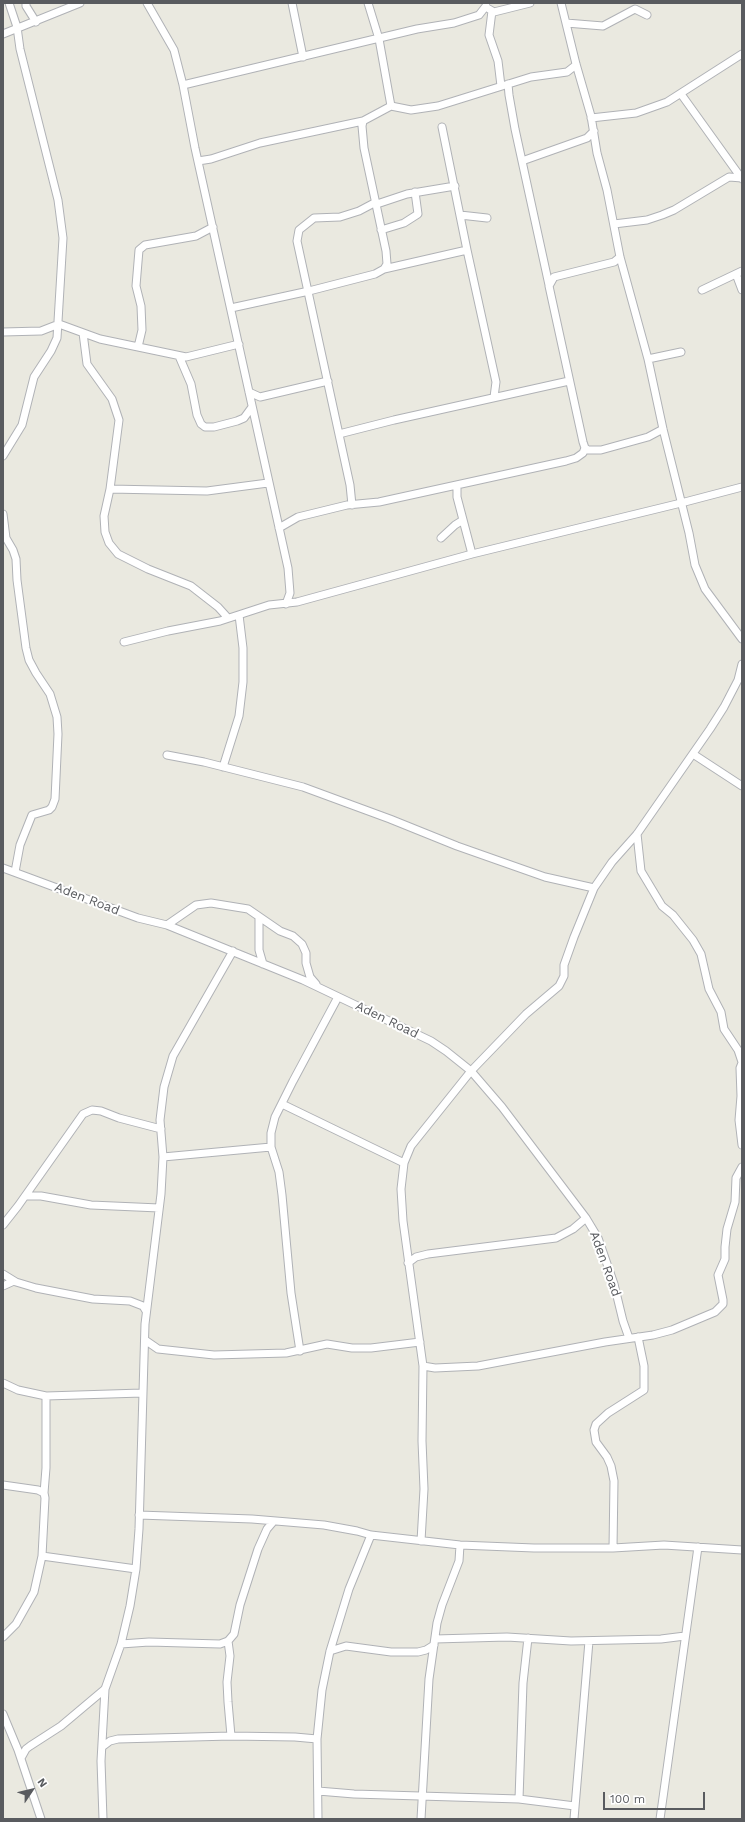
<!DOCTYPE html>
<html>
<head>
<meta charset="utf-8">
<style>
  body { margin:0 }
  #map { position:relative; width:745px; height:1822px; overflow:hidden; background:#eae9e0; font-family:"Work Sans",sans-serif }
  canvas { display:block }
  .frame { position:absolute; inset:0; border:4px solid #595b5f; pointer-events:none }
  .north { position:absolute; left:12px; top:1770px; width:40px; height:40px; -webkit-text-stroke:3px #fff; paint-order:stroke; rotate:55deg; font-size:11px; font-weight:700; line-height:16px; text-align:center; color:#595b5f }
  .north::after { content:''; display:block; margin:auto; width:14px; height:18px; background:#595b5f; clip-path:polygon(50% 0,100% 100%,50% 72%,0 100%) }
  .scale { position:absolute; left:603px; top:1792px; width:102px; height:18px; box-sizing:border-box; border:2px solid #595b5f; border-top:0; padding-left:5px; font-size:12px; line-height:14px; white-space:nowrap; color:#595b5f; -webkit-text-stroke:3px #fff; paint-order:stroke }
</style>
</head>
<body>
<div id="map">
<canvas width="745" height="1822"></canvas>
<div class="frame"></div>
<div class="north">N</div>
<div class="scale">100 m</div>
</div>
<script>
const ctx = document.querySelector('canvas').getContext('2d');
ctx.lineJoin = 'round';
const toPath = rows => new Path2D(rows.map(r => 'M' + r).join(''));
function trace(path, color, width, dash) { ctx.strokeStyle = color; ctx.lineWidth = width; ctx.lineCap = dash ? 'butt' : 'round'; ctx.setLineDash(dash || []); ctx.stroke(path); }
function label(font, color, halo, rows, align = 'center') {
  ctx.font = font + ' "Work Sans",sans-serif'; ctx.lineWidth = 4; ctx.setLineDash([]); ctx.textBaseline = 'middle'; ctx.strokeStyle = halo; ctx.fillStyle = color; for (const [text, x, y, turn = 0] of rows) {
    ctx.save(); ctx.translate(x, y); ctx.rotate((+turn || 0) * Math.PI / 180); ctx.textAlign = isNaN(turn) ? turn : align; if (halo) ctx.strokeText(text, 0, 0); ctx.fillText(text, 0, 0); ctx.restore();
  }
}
const street = toPath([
  [26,3,26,6,36,22],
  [147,3,174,50,183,85,195,148,288,568,290,593,286,604],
  [292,3,303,57],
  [561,3,576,64,591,116,597,153,607,190,620,257,648,359,663,429,689,533,695,565,705,589,742,639],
  [489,9,494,12,530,3],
  [492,11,489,35,498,61,501,86],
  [566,23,603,26,635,9,647,15],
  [3,34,80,3],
  [508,84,509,95,515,129,549,285],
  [183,85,417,29,454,23,479,15,486,6],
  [681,94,742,179],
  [391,106,411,110,438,106,531,77,567,72,576,65],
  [591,118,636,113,667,102,742,54],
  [442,127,467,250,496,382,494,397],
  [198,161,211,159,260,143,363,121],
  [522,161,587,138,594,131],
  [377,204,407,194,455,186],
  [460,215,487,218],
  [614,224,647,220,662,215,674,210,729,177,742,178],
  [381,230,404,223,418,214,415,192],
  [620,257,614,262,554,277,549,286,583,442,585,448,588,450,601,450,648,437,663,429],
  [384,269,467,250],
  [736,274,742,290],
  [702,290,742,271],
  [231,308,309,291,375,274,384,269,387,264,386,251,364,148,362,126,363,121,391,106,379,39,368,3],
  [3,332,41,331,59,324,100,339,186,357,239,344],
  [83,333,87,364,112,399,119,420,110,489,104,516,105,532,109,543,118,554,148,569,191,586,218,607,228,618],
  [138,347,142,330,141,306,136,286,139,250,145,245,196,236,213,227],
  [179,356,191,384,197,415,201,424,205,427,214,427,237,421,244,418,252,407],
  [648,359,681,352],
  [249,392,260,397,328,381],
  [339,434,394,420,569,381],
  [3,456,22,425,34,377,51,351,57,338,63,238,58,200,20,49,17,27,9,3],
  [457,485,457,497,472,554],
  [110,489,207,491,268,483],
  [352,505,350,485,297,241,299,230,314,218,340,217,359,211,376,202],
  [3,514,6,538,13,550,16,559,17,580,26,648,29,660,36,673,50,694,57,717,58,734,55,799,52,807,49,810,32,815,20,845,15,872],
  [279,528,298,517,347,505,379,502,566,461,576,458,583,453,585,448],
  [441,538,455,525,463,520],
  [124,642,168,631,220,621,269,605,297,602,472,554,681,503,742,487],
  [693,754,742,786],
  [167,755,204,762,303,787,390,819,457,846,545,877,594,888],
  [223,767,239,716,243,682,243,648,239,615],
  [637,834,641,871,662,906,673,915,693,940,701,954,709,989,721,1012,724,1029,738,1050,742,1062],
  [3,868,138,918,167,925,303,980,431,1041,446,1051,471,1071,502,1107,586,1218,598,1238,614,1284,623,1321,629,1338],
  [259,918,259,950,263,964],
  [167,925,196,905,211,903,248,909,280,931,293,936,302,944,306,953,306,963,310,977,316,984],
  [742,1063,740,1068,741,1096,739,1120,742,1145],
  [282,1104,404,1163],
  [163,1157,271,1147],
  [26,1196,41,1196,91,1205,159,1208],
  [3,1225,18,1206,83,1114,92,1110,101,1111,119,1118,161,1129],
  [408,1263,416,1257,428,1254,556,1238,573,1229,586,1218],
  [3,1274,16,1282,36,1288,93,1299,130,1301,143,1306,146,1311],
  [3,1286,14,1281],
  [145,1340,158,1349,214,1355,286,1353,327,1344,352,1348,371,1348,420,1342],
  [300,1351,291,1293,282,1195,279,1172,271,1147,271,1133,275,1117,293,1081,338,997],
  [423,1366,435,1368,478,1366,605,1342,653,1335,672,1330,715,1312,723,1304,723,1300,718,1275,725,1259,725,1247,727,1229,735,1202,736,1178,742,1167],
  [3,1383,18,1390,46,1396,142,1393],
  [3,1485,38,1490,44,1493,45,1498,42,1556,34,1592,16,1624,3,1637],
  [44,1493,46,1468,46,1396],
  [139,1515,252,1519,324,1525,357,1531,371,1535,460,1545,534,1548,613,1548,664,1545,742,1550],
  [421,1541,424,1489,422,1441,423,1366,403,1221,401,1189,404,1163,411,1146,471,1071,526,1014,559,986,564,976,564,965,574,937,594,888,612,862,637,834,710,729,724,707,738,680,742,664],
  [613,1548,614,1481,611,1466,607,1457,596,1442,594,1430,596,1424,608,1413,644,1390,644,1366,638,1337],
  [42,1556,136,1569],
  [435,1639,507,1637,571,1641,661,1639,685,1636],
  [228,1641,230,1656,227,1682,228,1702,231,1736],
  [121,1644,149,1642,220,1644,228,1641,234,1634,240,1605,258,1549,267,1529,273,1522],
  [330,1651,346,1646,391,1652,418,1652,426,1650,434,1645],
  [3,1714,18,1750,41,1819],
  [102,1747,110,1741,118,1739,231,1736,295,1737,317,1739],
  [21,1758,26,1749,30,1746,61,1726,105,1689],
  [318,1791,354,1794,519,1799,575,1806],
  [519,1799,523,1683,528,1638],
  [103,1819,101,1761,105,1689,121,1644,130,1606,136,1569,139,1529,145,1324,161,1194,163,1157,160,1120,164,1087,173,1056,233,951],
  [318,1819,317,1739,322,1690,330,1651,349,1589,371,1535],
  [421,1819,429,1679,437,1623,442,1605,459,1561,460,1545],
  [574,1819,589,1641],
  [660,1819,698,1547]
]);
trace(street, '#b0b2b6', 9);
trace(street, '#fff', 7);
label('13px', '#595b5f', '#fff', [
  ["Aden Road",87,899,21],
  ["Aden Road",387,1020,26],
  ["Aden Road",605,1264,70]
]);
</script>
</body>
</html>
